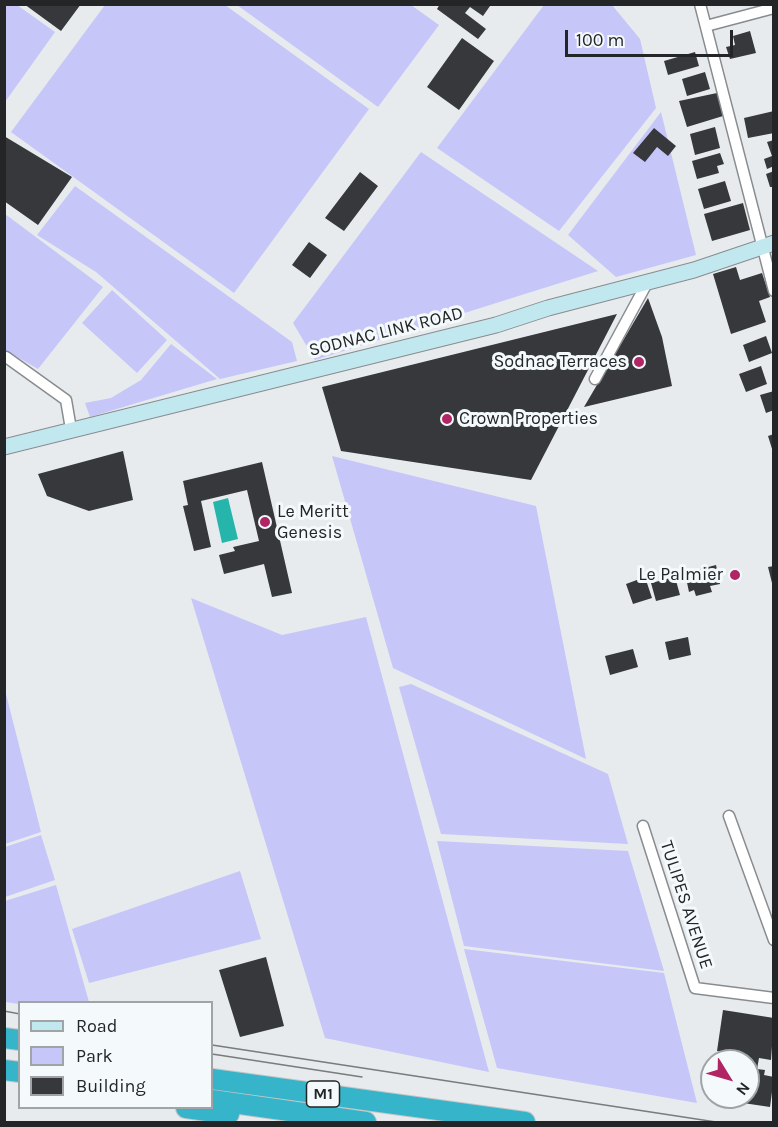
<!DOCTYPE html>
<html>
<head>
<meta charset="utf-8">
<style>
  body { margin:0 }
  #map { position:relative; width:778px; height:1127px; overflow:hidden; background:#e7ebee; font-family:Karla,sans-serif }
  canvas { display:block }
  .frame { position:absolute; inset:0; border:6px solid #242526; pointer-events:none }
  .legend { position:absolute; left:18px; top:1001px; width:195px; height:108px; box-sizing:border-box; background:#f4f9fc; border:2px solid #a1a4a6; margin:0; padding:8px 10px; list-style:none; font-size:18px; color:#242526 }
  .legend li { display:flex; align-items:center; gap:12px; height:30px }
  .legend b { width:30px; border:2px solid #a1a4a6 }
  .north { position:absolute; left:700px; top:1049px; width:60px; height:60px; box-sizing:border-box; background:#f4f9fc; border:2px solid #a1a4a6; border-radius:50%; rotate:127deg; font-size:16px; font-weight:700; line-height:24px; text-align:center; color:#242526 }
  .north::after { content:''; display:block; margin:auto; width:21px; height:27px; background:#b02563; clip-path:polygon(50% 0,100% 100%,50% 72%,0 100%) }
  .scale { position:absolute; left:565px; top:30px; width:168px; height:27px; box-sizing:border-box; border:3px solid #242526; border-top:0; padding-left:8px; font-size:18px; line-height:21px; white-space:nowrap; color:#242526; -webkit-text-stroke:4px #f4f9fc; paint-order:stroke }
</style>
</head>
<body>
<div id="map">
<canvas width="778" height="1127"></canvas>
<div class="frame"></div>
<ul class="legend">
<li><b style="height:8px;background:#c2e8ef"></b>Road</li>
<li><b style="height:16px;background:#c6c6f9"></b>Park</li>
<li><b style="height:16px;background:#36383b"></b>Building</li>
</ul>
<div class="north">N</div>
<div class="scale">100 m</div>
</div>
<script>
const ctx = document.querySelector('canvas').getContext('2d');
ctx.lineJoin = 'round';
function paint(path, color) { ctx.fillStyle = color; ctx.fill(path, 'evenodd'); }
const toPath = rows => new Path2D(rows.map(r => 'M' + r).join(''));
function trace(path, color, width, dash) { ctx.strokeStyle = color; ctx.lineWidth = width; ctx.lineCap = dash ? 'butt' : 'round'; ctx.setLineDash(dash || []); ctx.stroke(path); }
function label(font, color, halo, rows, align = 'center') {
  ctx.font = font + ' Karla,sans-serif'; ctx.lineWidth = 6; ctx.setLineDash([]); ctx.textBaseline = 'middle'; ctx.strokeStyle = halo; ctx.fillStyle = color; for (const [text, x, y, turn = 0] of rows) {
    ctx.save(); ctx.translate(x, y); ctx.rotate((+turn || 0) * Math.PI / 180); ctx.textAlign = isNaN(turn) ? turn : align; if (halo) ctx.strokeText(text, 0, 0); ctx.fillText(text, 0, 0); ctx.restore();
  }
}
paint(toPath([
  [5,4,17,5,55,32,5,102],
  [105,5,225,5,369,109,234,293,11,132],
  [237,5,411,5,439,25,378,107],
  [544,5,612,5,640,39,656,108,559,231,437,148],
  [661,112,696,255,616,277,568,235],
  [421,152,598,271,315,360,293,323],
  [75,186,292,342,297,361,220,379,96,272,37,235],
  [5,214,103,287,38,369,5,350],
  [112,290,167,340,137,373,82,323],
  [171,344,217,379,90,417,85,403,111,398,141,380],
  [332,456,536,506,586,759,393,668],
  [191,598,282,635,366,617,489,1072,325,1038],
  [411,684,608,774,628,844,441,834,399,687],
  [4,686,41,832,5,844,4,844],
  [41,835,55,880,5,897,5,847],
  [437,841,628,851,664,971,464,946],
  [240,871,261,939,89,983,72,929],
  [56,885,89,1002,19,1004,5,1002,5,901],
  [464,949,664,973,697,1103,497,1068]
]), '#c6c6f9');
paint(toPath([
  [228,498,238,539,222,543,213,502]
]), '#26b5aa');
paint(toPath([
  [24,4,81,4,61,31],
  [440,4,488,4,490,6,483,16,470,7,465,13,486,29,478,39,437,9],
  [750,31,756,53,730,59,726,47,735,45,733,36],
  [462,38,494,61,459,110,427,87],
  [695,52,699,66,668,75,664,61],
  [705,72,710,89,687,96,682,79],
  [717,93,723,116,687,127,679,101],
  [774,111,774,133,748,138,744,118],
  [715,127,720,148,695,155,690,134],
  [654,128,676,146,668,156,657,147,645,162,633,153],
  [4,136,72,177,38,225,4,201],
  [774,140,774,166,767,169,764,159,772,156,767,142],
  [720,153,724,164,717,166,719,173,697,179,692,161],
  [774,171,774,187,770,187,766,174],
  [360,172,378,186,344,231,325,218],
  [725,181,731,201,704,209,698,189],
  [743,203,750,230,712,241,704,214],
  [309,242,327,255,310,278,292,265],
  [736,267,740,280,762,273,770,297,759,301,766,322,731,334,713,274],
  [648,298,662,337,672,386,584,407],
  [617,314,531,480,341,451,322,387],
  [766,336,772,353,749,362,743,345],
  [761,366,767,384,746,392,739,374],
  [774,391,774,410,766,413,760,395],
  [774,434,774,452,773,452,768,436],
  [123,451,133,500,89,511,47,496,38,474],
  [262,462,292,593,272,597,264,564,224,574,219,555,235,551,233,547,259,541,247,490,201,501,211,547,194,551,183,506,188,505,183,481],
  [716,565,720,584,710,586,712,592,696,596,694,590,689,592,685,573],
  [774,566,774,587,773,587,768,567],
  [645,577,652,598,633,604,626,584],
  [675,577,680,595,656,601,651,583],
  [688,637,691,655,669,660,665,642],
  [633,649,638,667,610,675,605,656],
  [266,957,284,1026,240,1037,219,970],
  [723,1010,774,1018,771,1060,759,1058,757,1069,765,1070,764,1075,774,1077,770,1107,723,1100,724,1097,748,1097,748,1061,739,1061,740,1055,717,1051]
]), '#36383b');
const street = toPath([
  [700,4,774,291],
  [706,26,774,8],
  [6,357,66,400,71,429],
  [595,379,647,283],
  [729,816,774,940],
  [643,826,695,988,774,998]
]);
const secondary = toPath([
  [4,447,496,325,548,308,694,270,774,243]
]);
const highway = toPath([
  [4,1038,20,1040],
  [4,1070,20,1072],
  [212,1079,525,1122],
  [212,1100,366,1122],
  [186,1108,229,1114]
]);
trace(street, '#888c8f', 13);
trace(secondary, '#888c8f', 17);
trace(highway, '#c6c6c7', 22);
trace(street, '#fff', 10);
trace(secondary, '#c2e8ef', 15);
trace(highway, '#35b4ca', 20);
trace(toPath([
  [4,1011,20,1014],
  [212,1045,716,1122],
  [212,1054,362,1077]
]), '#797b7d', 1.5);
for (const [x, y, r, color] of [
  [639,362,6,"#b02563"],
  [447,419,6,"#b02563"],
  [265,522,6,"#b02563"],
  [735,575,6,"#b02563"]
]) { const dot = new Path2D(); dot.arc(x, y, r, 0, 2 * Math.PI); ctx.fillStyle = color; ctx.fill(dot); trace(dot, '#f4f9fc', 2); }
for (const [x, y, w] of [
  [323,1094,33]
]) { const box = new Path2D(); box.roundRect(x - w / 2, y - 13, w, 26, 4.5); ctx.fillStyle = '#f4f9fc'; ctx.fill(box); trace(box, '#242526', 1.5); }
label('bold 16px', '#242526', null, [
  ["M1",323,1094]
]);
label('18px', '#242526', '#f4f9fc', [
  ["SODNAC LINK ROAD",386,332,-14],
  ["TULIPES AVENUE",686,905,72]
]);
label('18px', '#242526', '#f4f9fc', [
  ["Sodnac Terraces",627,362],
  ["Crown Properties",459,419,"left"],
  ["Le Meritt",277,512,"left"],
  ["Genesis",277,533,"left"],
  ["Le Palmier",723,575]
], 'right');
</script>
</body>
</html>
